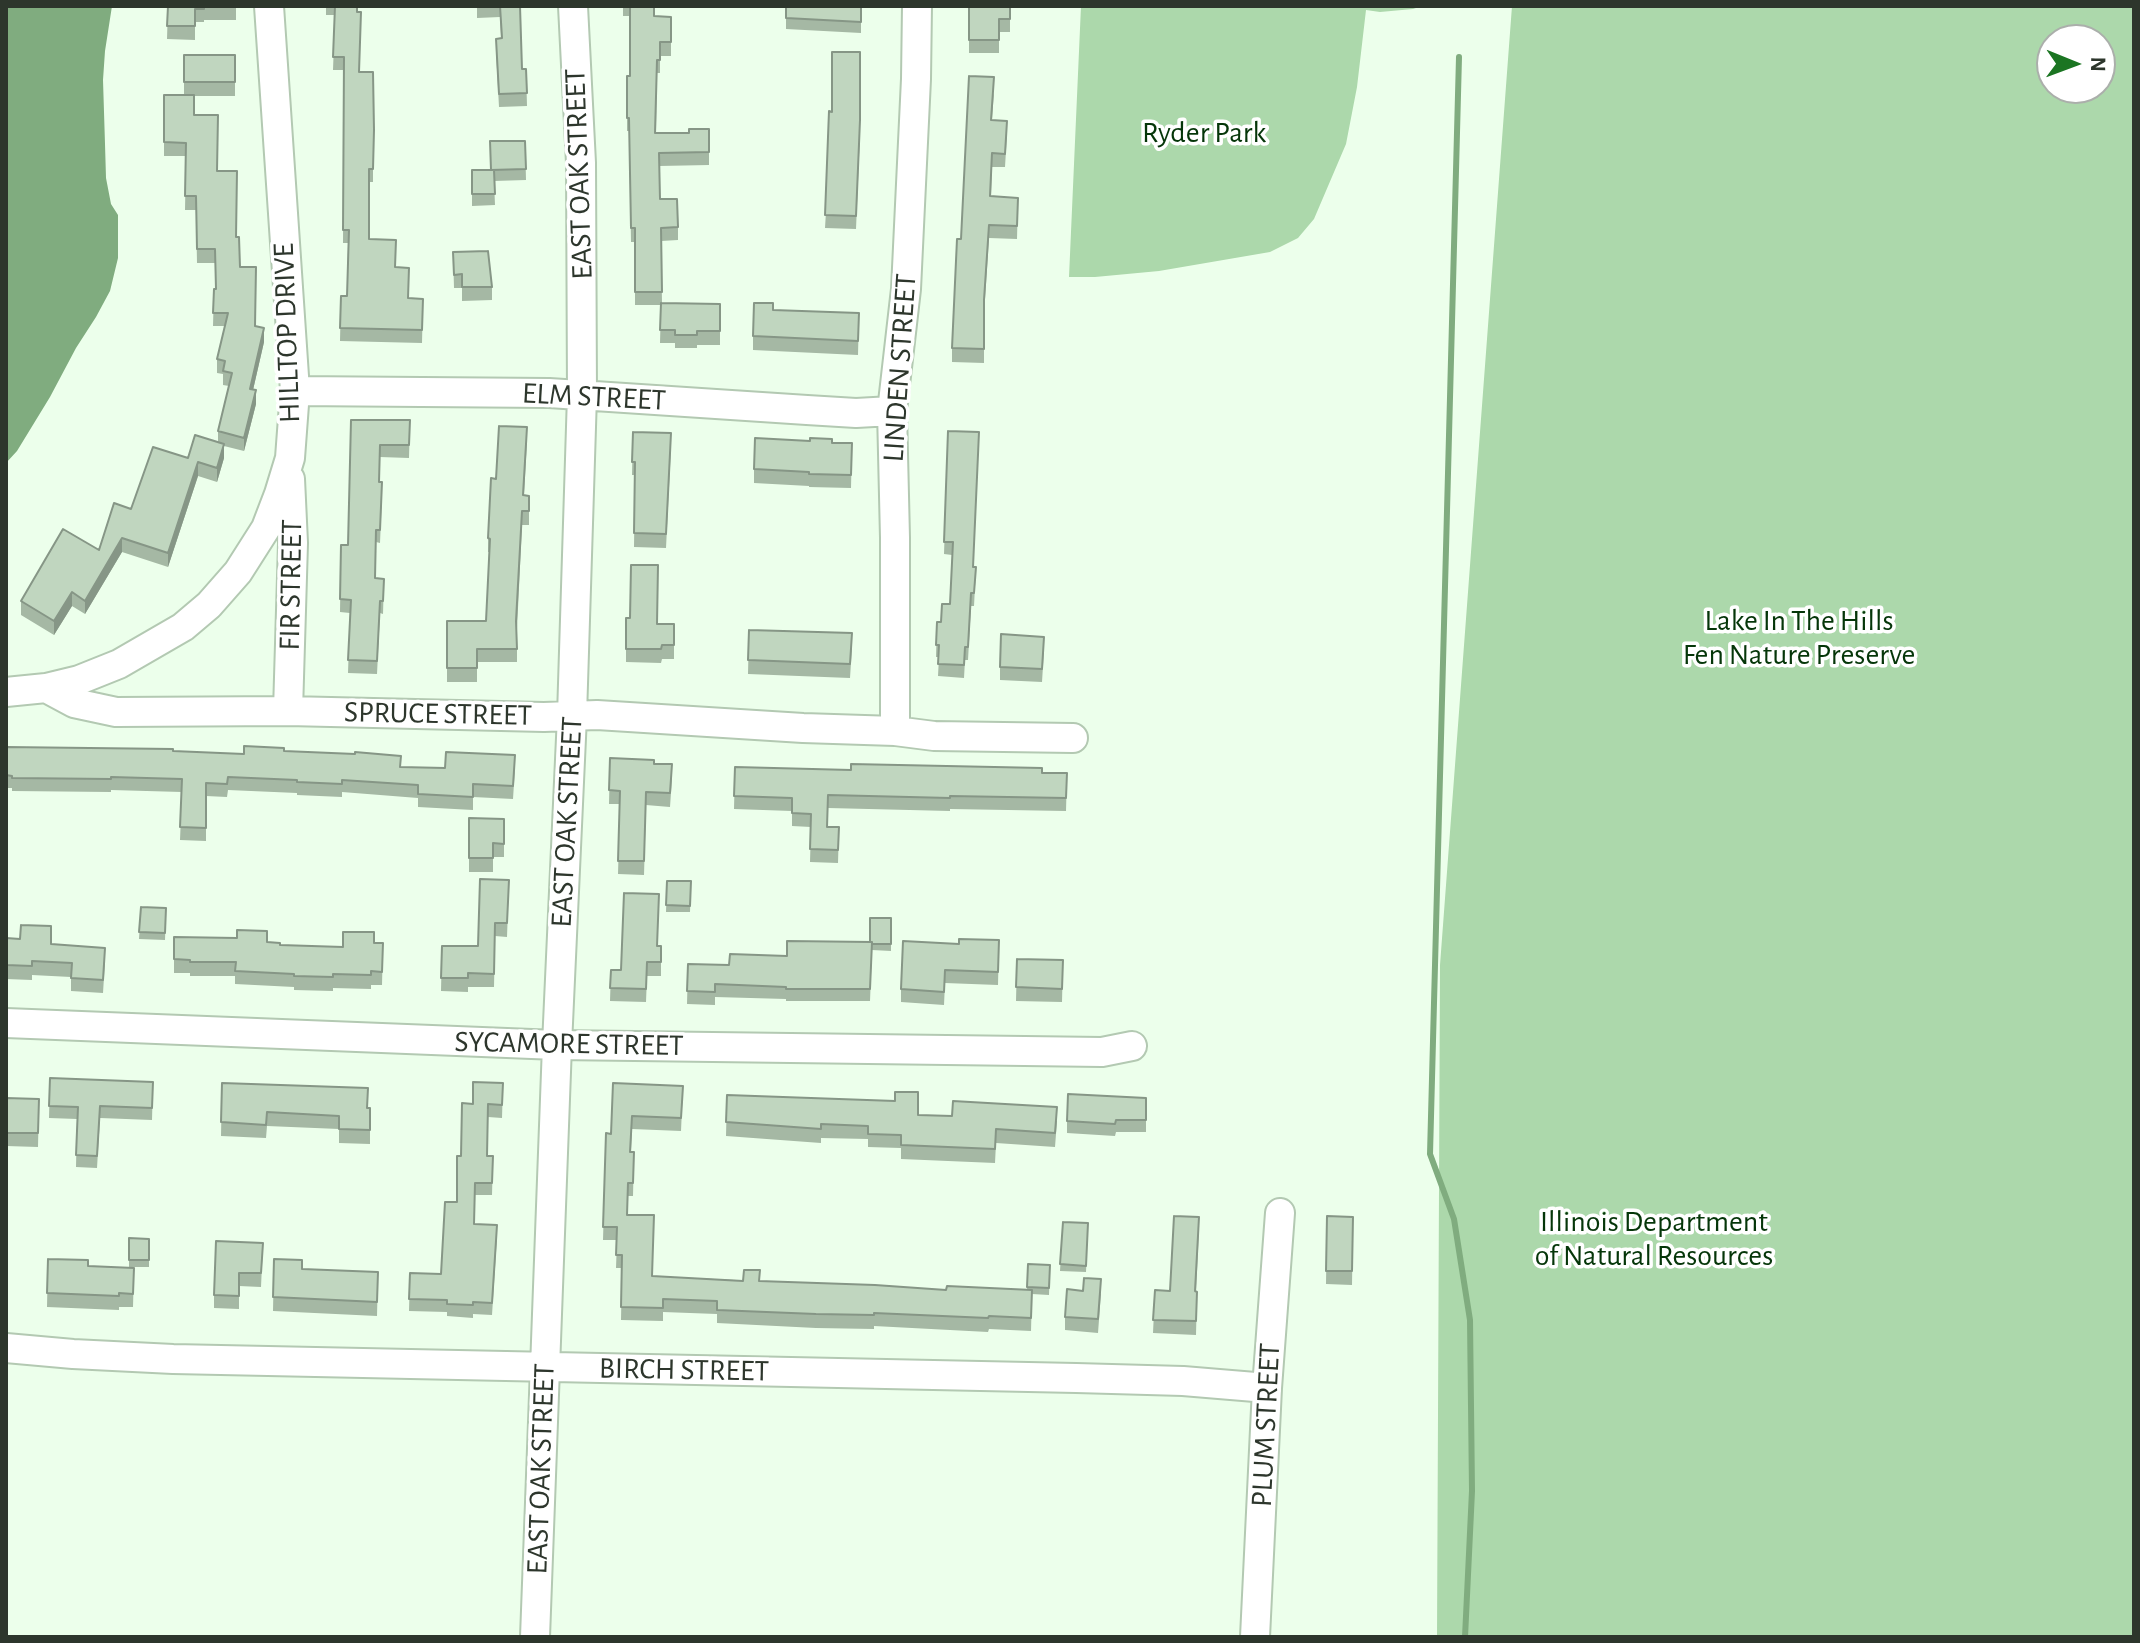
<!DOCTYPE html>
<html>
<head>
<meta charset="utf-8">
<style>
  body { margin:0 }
  #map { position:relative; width:2140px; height:1643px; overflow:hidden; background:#ecffeb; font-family:"Alegreya Sans",sans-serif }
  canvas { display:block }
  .frame { position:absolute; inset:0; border:8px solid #2d362c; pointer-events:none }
  .north { position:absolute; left:2036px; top:24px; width:80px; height:80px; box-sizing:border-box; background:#fff; border:2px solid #abafab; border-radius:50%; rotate:91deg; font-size:22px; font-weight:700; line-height:32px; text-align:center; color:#2d362c }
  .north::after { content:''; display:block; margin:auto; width:28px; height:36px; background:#1b7522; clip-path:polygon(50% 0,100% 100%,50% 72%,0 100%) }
</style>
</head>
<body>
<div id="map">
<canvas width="2140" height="1643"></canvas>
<div class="frame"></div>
<div class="north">N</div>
</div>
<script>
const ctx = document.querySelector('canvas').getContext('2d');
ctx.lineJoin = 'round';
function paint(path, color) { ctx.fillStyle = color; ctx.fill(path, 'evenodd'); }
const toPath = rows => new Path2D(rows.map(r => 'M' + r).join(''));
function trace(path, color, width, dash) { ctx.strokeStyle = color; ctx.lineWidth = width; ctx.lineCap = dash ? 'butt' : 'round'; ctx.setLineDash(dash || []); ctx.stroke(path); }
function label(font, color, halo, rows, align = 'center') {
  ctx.font = font + ' "Alegreya Sans",sans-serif'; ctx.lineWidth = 7; ctx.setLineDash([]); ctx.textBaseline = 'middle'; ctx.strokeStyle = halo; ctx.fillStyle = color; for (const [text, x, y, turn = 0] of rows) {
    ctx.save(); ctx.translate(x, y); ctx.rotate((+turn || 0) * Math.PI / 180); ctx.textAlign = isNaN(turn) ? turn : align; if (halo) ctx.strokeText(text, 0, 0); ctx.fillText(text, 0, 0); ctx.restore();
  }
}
paint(toPath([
  [1081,6,1422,6,1413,9,1380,12,1366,10,1357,87,1346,144,1314,219,1298,238,1270,252,1159,271,1095,277,1069,277],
  [1512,6,2134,6,2134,1637,1437,1637,1440,965],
  [2052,40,2100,40,2100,88,2052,88]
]), '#acd8ab');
paint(toPath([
  [6,6,112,6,105,51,103,80,105,144,106,178,111,204,118,215,118,258,110,291,96,317,76,348,50,397,17,451,6,463]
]), '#80ac7f');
trace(toPath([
  [1459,57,1430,1154,1454,1219,1470,1320,1472,1491,1465,1637]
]), '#80ac7f', 6);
const minor = toPath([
  [295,391,549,393,807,410,856,413,892,411],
  [46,688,74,703,116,712,288,711,544,717,597,715,803,728,895,731,934,736,1073,738],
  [6,692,46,688,79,680,119,664,183,627,209,605,238,572,266,528,279,494,290,458,295,391,269,6],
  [288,711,293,543,290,479],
  [895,731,895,538,892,411,906,289,916,79,917,6],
  [6,1023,557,1045,1102,1052,1132,1046],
  [6,1348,73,1354,173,1359,1076,1378,1183,1381,1267,1388],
  [535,1637,557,1045,572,716,582,395,581,163,573,6],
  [1255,1637,1267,1388,1280,1213]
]);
trace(minor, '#b3c9b2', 32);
trace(minor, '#fff', 28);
paint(toPath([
  [168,6,236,6,236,20,204,20,204,22,195,22,195,40,167,39],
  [326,6,357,6,360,72,373,72,373,182,369,182,369,239,395,267,408,298,423,299,422,343,340,341,341,296,347,296,348,243,343,243,344,70,333,70,335,15,326,15],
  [477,6,520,6,522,69,526,69,527,106,499,107,496,51,501,38,500,17,477,18],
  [623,6,654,6,654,16,671,17,671,56,660,56,660,73,657,73,656,133,689,133,709,129,709,165,659,166,660,199,678,227,678,240,661,241,662,303,720,304,720,345,697,345,697,348,675,348,675,343,660,343,661,305,635,305,635,242,631,242,629,131,627,131,627,76,630,76,630,16,623,16],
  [786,6,861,6,861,33,786,29],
  [969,6,1010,6,1010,32,999,32,999,53,969,53],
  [860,52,860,134,856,229,825,228,832,112],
  [184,55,235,55,235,96,194,96,194,115,217,171,236,237,240,267,255,326,264,342,253,390,256,404,244,451,224,446,224,458,217,482,198,476,168,567,122,552,85,614,72,606,54,635,21,615,21,601,99,550,131,509,188,458,218,442,218,431,229,386,223,385,223,374,217,373,217,359,225,326,213,326,214,289,216,289,215,263,197,263,196,210,185,210,186,156,164,156,164,95,184,95],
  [994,91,992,120,1007,134,1005,167,992,167,991,197,1018,198,1017,239,989,238,984,314,984,363,952,362,952,348,961,239],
  [525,141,526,180,494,181,495,205,472,206,472,170,490,170],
  [453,252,492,287,492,300,462,301,462,288,454,288],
  [773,310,859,313,858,355,753,350,753,336],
  [351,420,410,420,409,458,380,457,379,482,382,495,380,543,376,542,375,579,384,579,383,614,380,613,377,674,348,673,350,613,340,612,341,545,348,545],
  [948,431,974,567,976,567,974,606,971,606,968,660,965,660,964,678,938,676,939,657,936,657,937,622,941,622,950,604,952,555,944,554],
  [633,432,671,447,666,548,634,547,635,475,632,475],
  [527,441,524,495,529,496,529,525,522,525,517,629,517,662,477,662,477,682,447,682,447,621,486,621,489,552,488,552,488,538,496,479],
  [832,443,852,443,851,488,809,487,809,486,754,483,754,469],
  [626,618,657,624,674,624,674,659,662,659,661,663,626,662],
  [749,630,852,647,850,678,748,674],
  [1044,650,1042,682,1000,680,1000,667],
  [6,747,244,754,284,751,401,767,445,768,515,768,513,799,473,797,473,810,418,807,418,798,342,792,342,797,297,795,297,793,228,790,227,797,206,796,206,841,180,840,182,792,111,790,111,792,12,791,12,788,6,788],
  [610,758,654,764,672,778,670,807,646,805,644,875,618,874,620,804,609,804],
  [735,767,851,770,1067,773,1066,811,950,809,950,811,828,808,827,827,839,827,838,863,810,862,811,827,792,826,792,811,734,809],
  [469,818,504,819,504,857,493,857,493,872,469,872],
  [509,880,507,937,495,936,494,987,468,987,468,992,441,991,442,946,478,946],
  [667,881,691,881,690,912,666,912],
  [141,907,166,908,165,940,139,939],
  [891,918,891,951,872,950,870,1001,786,1001,786,999,715,997,715,1005,687,1004,688,964,729,965,870,942],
  [174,937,267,942,280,945,343,947,383,943,382,985,371,985,371,989,333,988,333,991,294,990,294,987,235,984,235,976,190,976,190,973,174,973],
  [6,938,51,944,105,961,103,993,71,991,71,977,32,975,32,980,6,979],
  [999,940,998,985,945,983,944,1005,901,1002,901,989,959,944],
  [657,946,661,946,661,976,647,976,646,1002,610,1001,611,970,621,970],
  [1017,959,1063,960,1062,1002,1016,1001],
  [50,1078,153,1082,152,1120,100,1118,97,1168,76,1167,77,1119,49,1118],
  [222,1083,370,1108,370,1144,339,1143,339,1129,267,1126,266,1138,221,1136],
  [503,1083,502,1118,488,1117,487,1156,493,1156,492,1195,475,1195,474,1224,497,1237,492,1315,473,1314,473,1318,447,1316,447,1312,409,1311,410,1273,441,1274,457,1202,461,1156,473,1104],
  [613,1083,683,1086,681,1131,632,1129,631,1152,634,1152,633,1196,628,1196,628,1215,652,1276,946,1290,1027,1290,1028,1264,1050,1265,1049,1295,1032,1294,1031,1331,989,1329,988,1332,874,1326,874,1329,816,1328,717,1323,717,1314,663,1312,663,1321,621,1320,622,1268,616,1268,617,1240,603,1240,606,1133,611,1134],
  [727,1095,918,1115,1057,1121,1055,1147,996,1143,995,1163,901,1159,901,1148,868,1147,868,1139,821,1138,821,1143,726,1136],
  [6,1098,39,1099,38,1147,6,1146],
  [1146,1098,1146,1132,1116,1132,1115,1136,1067,1133,1067,1121],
  [1327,1216,1353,1217,1352,1285,1326,1284],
  [1063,1222,1088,1223,1086,1272,1060,1271],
  [1199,1230,1196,1292,1197,1292,1196,1335,1153,1333,1155,1290,1170,1291],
  [129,1238,149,1239,149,1267,129,1267],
  [263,1243,261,1287,239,1286,239,1309,214,1308,214,1295],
  [48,1259,88,1266,134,1268,133,1307,119,1307,119,1310,47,1307],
  [274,1259,302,1269,378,1272,377,1316,273,1311],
  [1101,1293,1098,1333,1065,1330,1065,1317]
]), '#a5b8a4');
paint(toPath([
  [264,328,264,342,250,403,250,389],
  [256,390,256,404,244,451,244,438],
  [224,444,224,458,217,482,217,468],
  [198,462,198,476,168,567,168,553],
  [122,538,122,552,85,614,85,601],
  [72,592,72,606,54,635,54,621]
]), '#869686');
const building = toPath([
  [168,6,236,6,204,6,204,9,195,9,195,26,167,26,168,6],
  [335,6,357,6,357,12,361,12,359,72,373,72,374,130,373,169,369,169,369,239,396,240,395,267,409,268,408,298,423,299,422,330,340,328,341,296,347,296,349,230,343,230,344,57,333,57,335,6],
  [500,6,520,6,522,69,526,69,527,93,499,94,496,39,502,38,500,6],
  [630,6,654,6,654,16,671,17,671,42,660,42,660,60,657,60,655,133,689,133,689,129,709,129,709,152,659,153,660,199,677,199,678,227,661,228,662,292,635,292,635,228,631,228,629,118,627,118,627,76,630,76,630,6],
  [786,6,861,6,861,22,786,18,786,6],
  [969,6,1010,6,1010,19,999,19,999,40,969,40,969,6],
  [832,52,860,52,860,120,856,216,825,215,829,111,832,112,832,52],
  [184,55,235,55,235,82,184,82,184,55],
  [969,76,994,77,991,120,1007,121,1005,154,992,153,990,196,1018,198,1017,226,989,225,984,300,984,349,952,348,957,239,961,239,969,76],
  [164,95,194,95,194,115,218,115,217,171,237,171,236,237,239,237,240,267,256,267,255,326,264,328,250,389,256,390,244,438,218,431,232,373,223,371,225,361,217,359,228,313,213,313,214,289,216,289,215,249,197,249,196,196,185,196,186,143,164,142,164,95],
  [490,141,525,141,526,169,491,170,490,141],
  [472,170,494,170,495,194,472,194,472,170],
  [488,251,492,287,462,287,462,274,454,275,453,252,488,251],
  [661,303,720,304,720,331,697,331,697,335,675,335,675,330,660,330,661,303],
  [754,303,773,303,773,310,859,313,858,341,753,336,754,303],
  [351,420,410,420,409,445,380,445,379,482,382,482,380,530,376,530,375,578,384,579,383,601,380,601,377,661,348,660,351,600,340,599,341,545,348,545,351,420],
  [499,426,527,427,523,495,529,496,529,511,522,511,516,621,517,649,477,649,477,668,447,668,447,621,486,621,490,539,488,538,491,478,496,479,499,426],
  [948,431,979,432,973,567,976,567,974,593,971,593,968,647,965,647,964,665,938,664,939,645,936,645,937,622,941,622,942,604,950,604,953,542,944,542,948,431],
  [633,432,671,433,666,534,634,533,635,462,632,462,633,432],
  [195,435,224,444,217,468,198,462,168,553,122,538,85,601,72,592,54,621,21,601,63,529,99,550,114,503,131,509,153,447,188,458,195,435],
  [755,438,810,441,810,438,832,439,832,443,852,443,851,475,809,474,809,472,754,469,755,438],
  [631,565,658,565,657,624,674,624,674,645,662,645,661,649,626,649,626,618,630,618,631,565],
  [749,630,852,633,850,664,748,660,749,630],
  [1001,634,1044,637,1042,669,1000,667,1001,634],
  [244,746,284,748,284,751,355,754,355,752,401,756,400,767,445,768,446,752,515,755,513,786,473,784,473,797,418,794,418,785,342,780,342,784,297,782,297,780,228,777,227,784,206,783,206,828,180,827,182,779,111,777,111,779,12,778,12,776,6,775,6,747,173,749,173,751,244,754,244,746],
  [610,758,654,760,654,764,672,764,670,793,646,792,644,861,618,861,620,791,609,790,610,758],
  [851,764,1042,768,1042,773,1067,773,1066,798,950,796,950,798,828,795,827,827,839,827,838,850,810,849,811,814,792,813,792,798,734,796,735,767,851,770,851,764],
  [469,818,504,819,504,844,493,843,493,858,469,858,469,818],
  [480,879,509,880,507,923,495,923,494,974,468,973,468,978,441,978,442,946,478,946,480,879],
  [667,881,691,881,690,906,666,905,667,881],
  [624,893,659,894,657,946,661,946,661,962,647,962,646,989,610,988,611,970,621,970,624,893],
  [141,907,166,908,165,933,139,932,141,907],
  [870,918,891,918,891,944,872,944,872,942,870,942,870,918],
  [21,925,51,926,51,944,105,948,103,980,71,978,72,963,32,961,32,966,6,965,6,938,20,939,21,925],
  [237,930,267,931,267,942,280,943,280,945,343,947,343,932,374,932,374,943,383,943,382,972,371,971,371,975,333,974,333,977,294,976,294,974,235,971,236,962,190,962,190,960,174,959,174,937,237,938,237,930],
  [959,939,999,940,998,972,945,970,944,992,901,989,903,941,959,944,959,939],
  [787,941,872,942,870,989,786,989,786,987,715,984,715,992,687,991,688,964,729,965,730,954,787,956,787,941],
  [1017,959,1063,960,1062,989,1016,987,1017,959],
  [50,1078,153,1082,152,1108,100,1106,97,1156,76,1155,78,1107,49,1106,50,1078],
  [473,1082,503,1083,502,1105,488,1104,487,1156,493,1156,492,1183,475,1183,474,1224,497,1225,492,1303,473,1302,473,1305,447,1304,447,1300,409,1299,410,1273,441,1274,445,1202,457,1202,457,1156,461,1156,462,1103,473,1104,473,1082],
  [222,1083,368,1088,367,1108,370,1108,370,1130,339,1129,339,1116,267,1112,266,1125,221,1122,222,1083],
  [613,1083,683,1086,681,1118,632,1116,630,1152,634,1152,633,1183,628,1183,627,1215,654,1215,652,1276,743,1281,744,1270,760,1270,759,1281,875,1285,946,1290,947,1286,1032,1290,1031,1318,989,1316,988,1318,874,1313,874,1315,816,1314,717,1310,717,1301,663,1299,663,1308,621,1307,622,1255,616,1255,617,1227,603,1227,606,1133,611,1134,613,1083],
  [895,1092,918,1092,918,1115,952,1116,953,1101,1057,1107,1055,1133,996,1129,995,1149,901,1145,901,1135,868,1134,868,1126,821,1124,821,1129,726,1122,727,1095,895,1101,895,1092],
  [1068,1094,1146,1098,1146,1120,1116,1120,1115,1124,1067,1121,1068,1094],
  [6,1098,39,1099,38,1133,6,1133,6,1098],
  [1174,1216,1199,1217,1195,1291,1197,1292,1196,1321,1153,1320,1155,1290,1170,1291,1174,1216],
  [1327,1216,1353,1217,1352,1271,1326,1271,1327,1216],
  [1063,1222,1088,1223,1086,1266,1060,1264,1063,1222],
  [129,1238,149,1239,149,1260,129,1260,129,1238],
  [216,1241,263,1243,261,1273,239,1273,239,1296,214,1295,216,1241],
  [48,1259,88,1260,88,1266,134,1268,133,1294,119,1293,119,1296,47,1293,48,1259],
  [274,1259,302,1260,302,1269,378,1272,377,1302,273,1297,274,1259],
  [1028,1264,1050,1265,1049,1288,1027,1287,1028,1264],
  [1084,1278,1101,1279,1098,1319,1065,1317,1067,1289,1083,1291,1084,1278]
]);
paint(building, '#c0d6bf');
trace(building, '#869686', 2);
label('30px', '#053609', '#fff', [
  ["Ryder Park",1204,133],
  ["Lake In The Hills",1799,621],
  ["Fen Nature Preserve",1799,655],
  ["Illinois Department",1654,1222],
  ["of Natural Resources",1654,1256]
]);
label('30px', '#2d362c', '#fff', [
  ["EAST OAK STREET",579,174,-92],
  ["HILLTOP DRIVE",287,333,-92],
  ["LINDEN STREET",900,368,-86],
  ["ELM STREET",594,397,3],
  ["FIR STREET",291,585,-89],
  ["SPRUCE STREET",438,714,1],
  ["EAST OAK STREET",567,822,-87],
  ["SYCAMORE STREET",569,1044,1],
  ["BIRCH STREET",684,1370,1],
  ["PLUM STREET",1266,1425,-87],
  ["EAST OAK STREET",541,1469,-88]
]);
</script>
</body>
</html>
